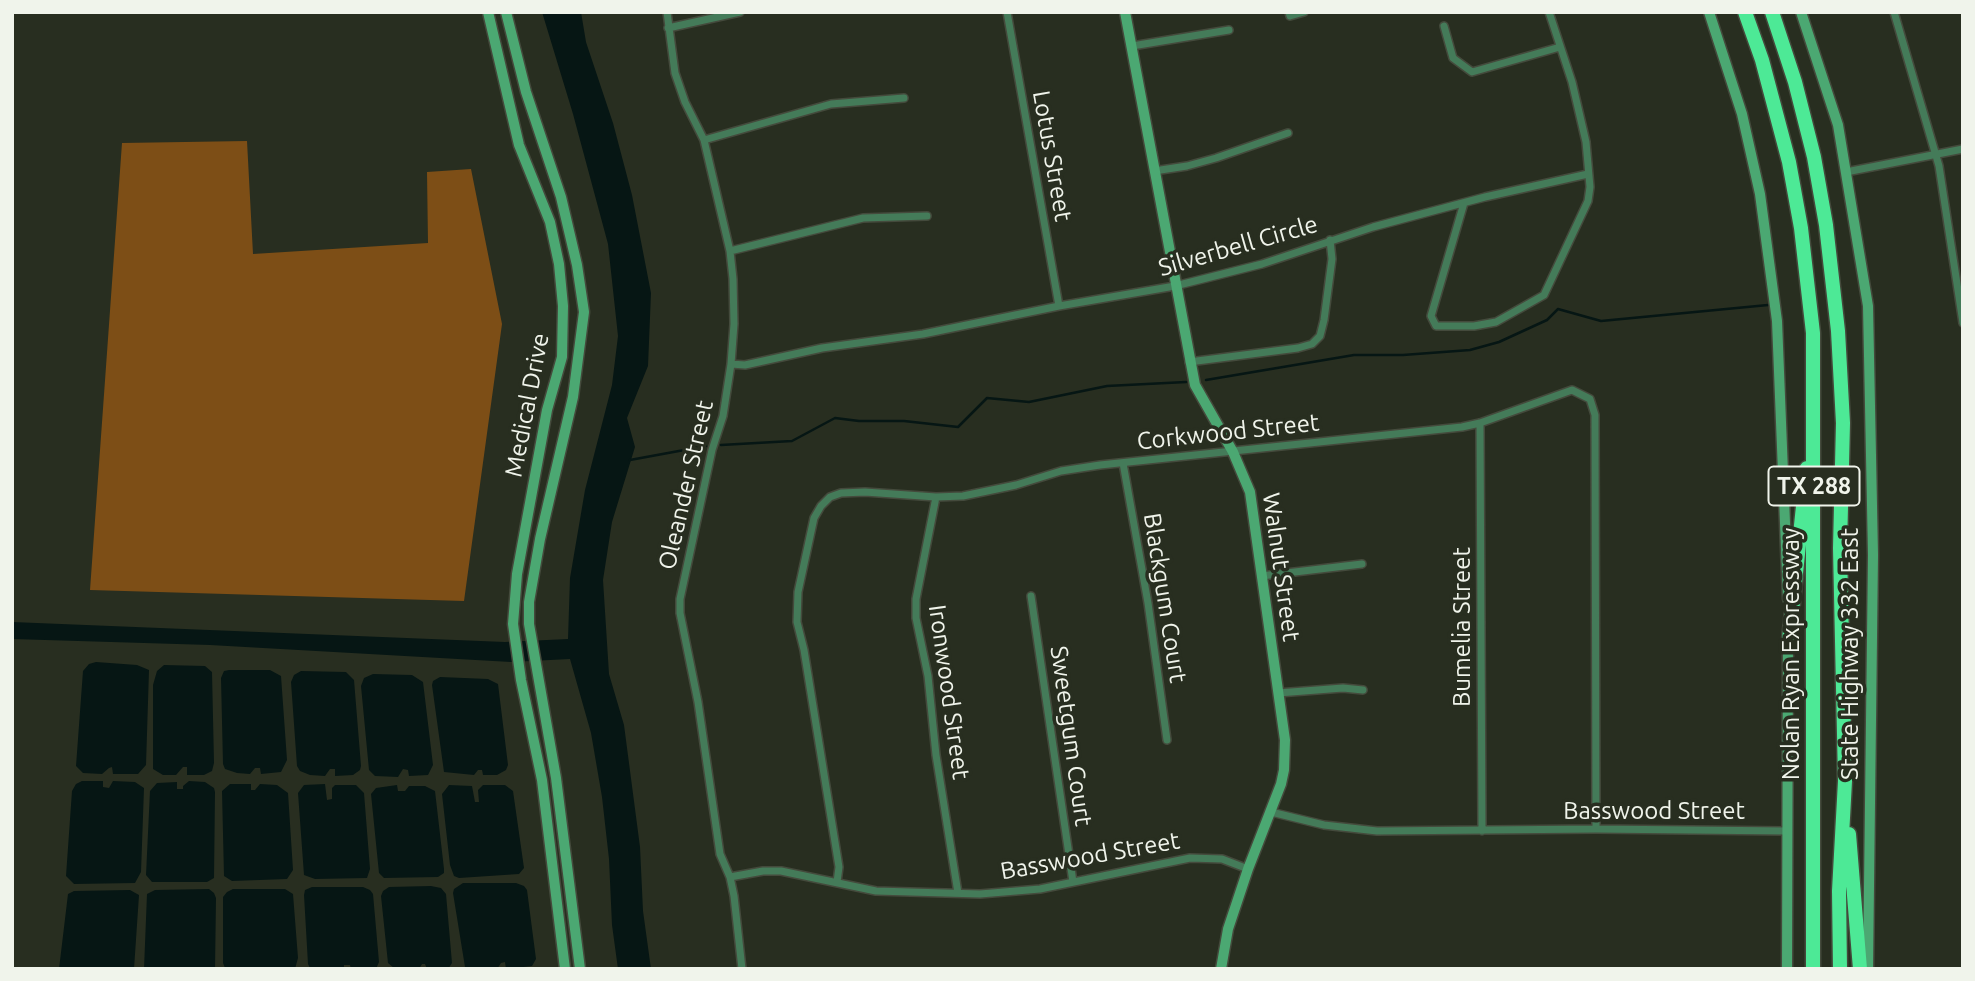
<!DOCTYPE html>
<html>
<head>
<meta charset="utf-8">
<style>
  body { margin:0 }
  #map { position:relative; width:1975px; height:981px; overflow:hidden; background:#282e20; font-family:Ubuntu,sans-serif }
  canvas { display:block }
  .frame { position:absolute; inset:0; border:14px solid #f0f4eb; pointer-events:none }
</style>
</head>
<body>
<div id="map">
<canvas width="1975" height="981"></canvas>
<div class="frame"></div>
</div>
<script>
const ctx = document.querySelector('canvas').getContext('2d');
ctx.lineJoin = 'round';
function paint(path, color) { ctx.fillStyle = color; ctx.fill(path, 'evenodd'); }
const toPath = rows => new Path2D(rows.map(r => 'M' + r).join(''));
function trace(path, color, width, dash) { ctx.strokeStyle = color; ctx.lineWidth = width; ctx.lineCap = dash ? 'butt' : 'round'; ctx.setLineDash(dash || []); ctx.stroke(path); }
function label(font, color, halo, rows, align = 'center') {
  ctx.font = font + ' Ubuntu,sans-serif'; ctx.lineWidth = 7; ctx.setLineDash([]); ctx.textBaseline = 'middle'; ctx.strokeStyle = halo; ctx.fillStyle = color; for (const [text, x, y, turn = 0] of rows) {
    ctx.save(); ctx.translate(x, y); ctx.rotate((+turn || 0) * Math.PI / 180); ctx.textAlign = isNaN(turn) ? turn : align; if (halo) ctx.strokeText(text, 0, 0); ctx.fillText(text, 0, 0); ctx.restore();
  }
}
paint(toPath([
  [247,141,253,254,428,243,427,172,471,169,502,324,464,601,90,590,122,143]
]), '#7d4e16');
paint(toPath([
  [542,12,581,12,586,42,613,123,632,195,651,293,648,366,627,418,635,447,612,522,603,580,609,674,624,725,640,847,643,911,651,969,618,969,612,925,609,859,602,797,591,733,570,659,511,662,210,645,12,639,12,622,505,642,568,639,570,578,585,490,612,385,618,336,608,244,573,114],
  [96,662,137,665,149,670,146,765,138,774,113,774,112,767,109,768,102,774,83,773,76,766,83,671,89,664],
  [164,665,205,666,212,672,214,763,212,771,204,775,187,775,187,767,183,767,176,775,163,775,153,769,153,685,157,671],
  [229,670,270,670,281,676,287,760,281,772,261,774,260,768,255,768,250,774,237,773,225,769,223,764,221,678,224,671],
  [301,671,346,672,354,680,361,766,360,770,353,775,335,776,335,769,330,769,325,776,310,775,300,771,297,766,291,682,294,675],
  [373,674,412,675,423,682,433,765,428,775,409,776,408,770,403,769,398,777,375,776,369,770,361,686,364,678],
  [440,677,488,679,498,684,508,765,506,770,497,775,483,775,482,770,478,770,474,775,444,772,432,685,433,681],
  [82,781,103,781,103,787,109,788,113,781,135,782,144,788,141,872,135,883,74,884,66,876,72,791,76,784],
  [189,781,205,782,214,788,215,792,214,878,207,882,152,882,146,875,150,791,157,783,177,782,177,789,183,789,183,786],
  [230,784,251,784,251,790,255,790,260,784,277,785,288,793,293,870,287,879,232,881,224,876,222,791],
  [325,784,327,800,332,799,332,788,335,785,356,785,364,793,370,869,367,878,315,879,304,875,298,793,304,785],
  [397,785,398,791,405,791,409,786,425,786,435,791,444,869,444,873,438,877,384,878,379,873,371,794,376,788],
  [449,785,472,786,475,802,479,802,478,790,483,785,505,785,513,791,524,868,519,874,459,878,454,876,450,865,442,794],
  [463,883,516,883,524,886,527,890,536,959,532,966,506,969,505,962,501,963,497,969,465,967,453,893,454,889],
  [431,886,441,888,446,894,452,963,448,969,427,969,425,964,422,964,419,969,394,968,388,963,381,896,383,891,389,887],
  [312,887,363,887,370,890,373,894,379,962,376,969,351,969,350,965,344,965,344,969,310,968,308,964,304,895,305,890],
  [209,889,214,893,216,898,215,969,144,969,147,894,155,890],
  [233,889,285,889,293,894,298,958,295,969,225,968,223,963,223,897,227,892],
  [130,890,139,895,134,969,59,969,68,894,74,891]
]), '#061614');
trace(toPath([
  [1206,380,1354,355,1403,355,1470,350,1499,342,1547,320,1558,309,1601,321,1768,305],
  [721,445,792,441,835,418,859,421,904,421,958,427,987,398,1029,402,1107,386,1186,382],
  [630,460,706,446]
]), '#061614', 2.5);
const street = toPath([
  [667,12,675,73,685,102,704,140,730,251,733,279,734,324,731,364,723,416,712,450,680,599,680,613,698,702,720,854,730,877,734,896,742,969],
  [1007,12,1059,306],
  [1289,12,1290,16,1304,12],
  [1894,12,1939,166,1963,323],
  [1444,26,1453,58,1472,72,1560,47],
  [668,28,740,12],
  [1132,46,1229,30],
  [704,140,831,104,904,98],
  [1154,171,1187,166,1216,158,1288,133],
  [1846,172,1963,149],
  [1464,203,1431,316,1436,326,1474,326,1496,322,1544,295,1588,201,1590,187,1586,142,1572,82,1549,12],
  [730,251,863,218,927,216],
  [1189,362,1298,348,1312,344,1320,336,1324,320,1332,259,1330,240],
  [731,364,745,365,822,348,923,334,1059,306,1175,286,1262,264,1373,227,1485,197,1588,174],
  [1480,423,1482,831],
  [1123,463,1148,603,1167,740],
  [936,497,916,599,916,618,928,676,936,755,958,893],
  [1261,576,1362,564],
  [1031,596,1073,882],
  [1278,693,1343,688,1363,690],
  [1271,812,1324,825,1377,831,1596,829,1787,831],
  [730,877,763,871,781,871,876,891,980,894,1040,889,1190,858,1222,859,1248,869],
  [837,882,839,867,804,650,797,622,798,592,814,518,821,506,830,497,841,493,865,492,936,497,963,496,1016,485,1061,471,1100,465,1462,427,1480,423,1572,390,1590,399,1595,415,1596,829]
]);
const secondary = toPath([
  [488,12,519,145,550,222,559,264,563,306,562,357,547,410,517,574,513,624,521,680,542,780,565,969],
  [506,12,526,92,561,197,577,265,584,312,573,397,540,539,529,602,529,624,556,778,580,969],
  [1125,12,1195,385,1233,452,1250,492,1285,740,1284,770,1281,784,1248,869,1228,929,1221,969],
  [1709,12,1742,114,1760,194,1777,321,1788,599],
  [1801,12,1838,125,1868,306,1873,555,1868,969],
  [1787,969,1788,633]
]);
const highway = toPath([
  [1745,12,1762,60,1789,162,1801,228,1813,333,1813,969],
  [1772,12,1795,82,1814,157,1826,225,1838,331,1843,423,1840,548,1845,781,1839,891,1840,969],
  [1789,640,1807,468],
  [1849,834,1860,969]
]);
trace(street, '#444a3c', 10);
trace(secondary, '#444a3c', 13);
trace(highway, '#444a3c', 17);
trace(street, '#447b59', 7);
trace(secondary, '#4ba872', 10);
trace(highway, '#4de996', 14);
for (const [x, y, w] of [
  [1814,486,91]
]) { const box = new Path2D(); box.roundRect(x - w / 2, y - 19.5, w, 39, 5); ctx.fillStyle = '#282e20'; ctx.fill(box); trace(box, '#f0f4eb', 2); }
label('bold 23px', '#f0f4eb', null, [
  ["TX 288",1814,486]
]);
label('24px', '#f0f4eb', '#282e20', [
  ["Lotus Street",1052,156,80],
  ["Silverbell Circle",1238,246,-16],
  ["Medical Drive",527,405,-79],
  ["Corkwood Street",1228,432,-6],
  ["Oleander Street",686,485,-77],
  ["Walnut Street",1281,567,82],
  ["Blackgum Court",1165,598,81],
  ["Bumelia Street",1462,627,-90],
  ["Nolan Ryan Expressway",1791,654,-90],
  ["State Highway 332 East",1850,654,-90],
  ["Ironwood Street",949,692,82],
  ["Sweetgum Court",1071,736,82],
  ["Basswood Street",1654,811],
  ["Basswood Street",1090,856,-10]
]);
</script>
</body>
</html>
